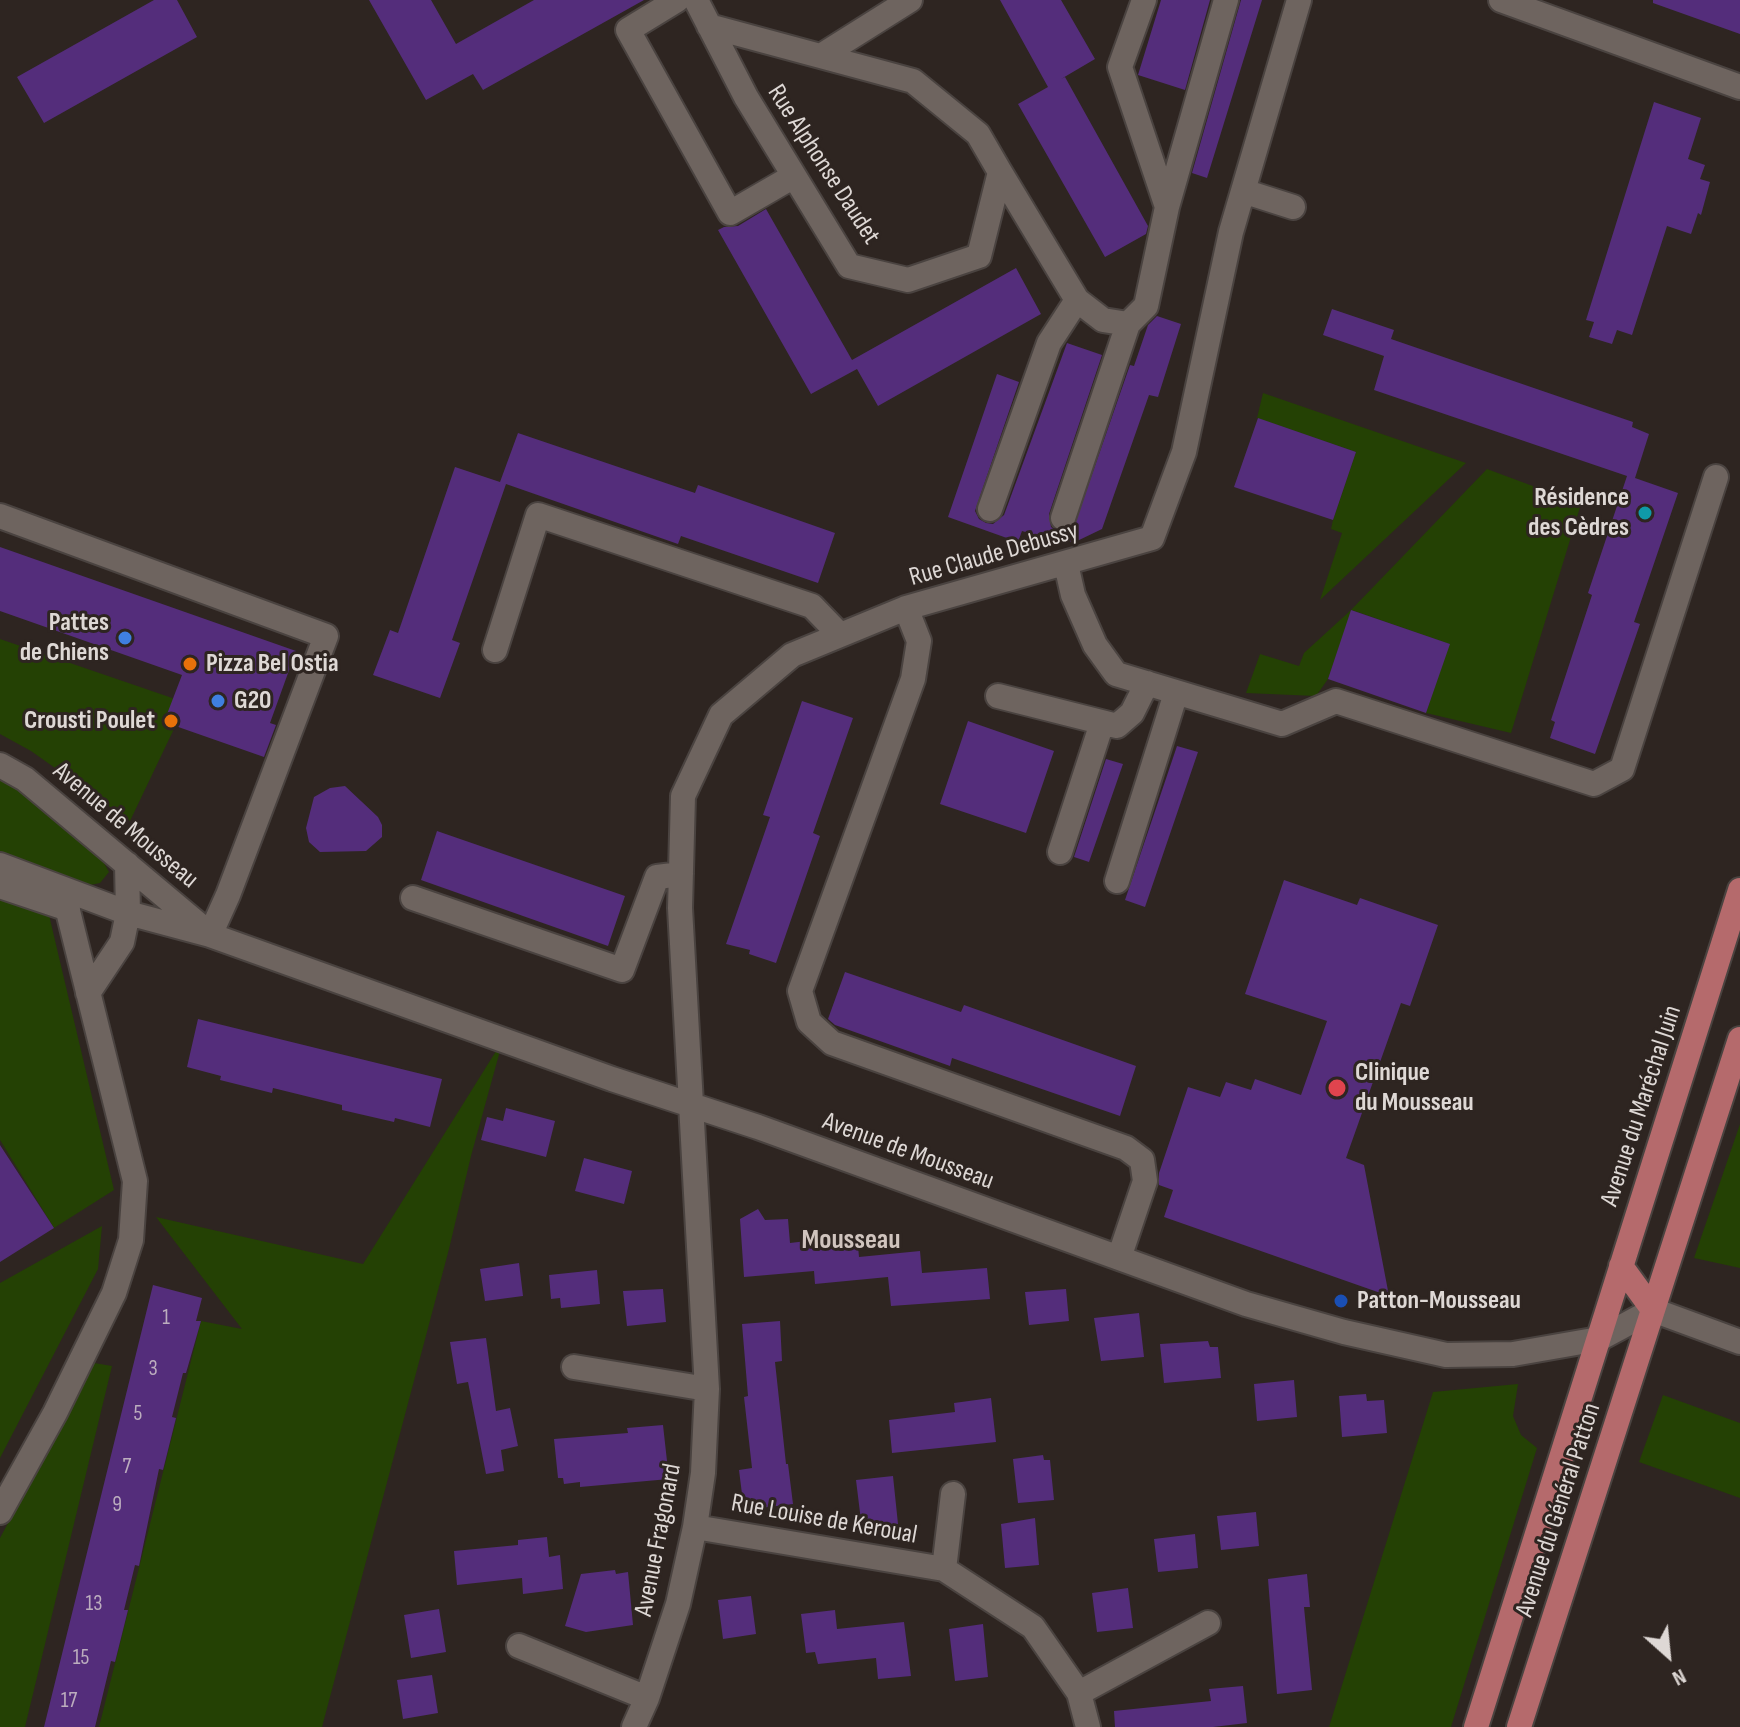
<!DOCTYPE html>
<html>
<head>
<meta charset="utf-8">
<style>
  body { margin:0 }
  #map { position:relative; width:1740px; height:1727px; overflow:hidden; background:#2e2521; font-family:"Sofia Sans Condensed",sans-serif }
  canvas { display:block }
  .north { position:absolute; left:1628px; top:1615px; width:80px; height:80px; -webkit-text-stroke:6px #2e2521; paint-order:stroke; rotate:153deg; font-size:22px; font-weight:700; line-height:32px; text-align:center; color:#ded8d5 }
  .north::after { content:''; display:block; margin:auto; width:28px; height:36px; background:#ded8d5; clip-path:polygon(50% 0,100% 100%,50% 72%,0 100%) }
</style>
</head>
<body>
<div id="map">
<canvas width="1740" height="1727"></canvas>
<div class="north">N</div>
</div>
<script>
const ctx = document.querySelector('canvas').getContext('2d');
ctx.lineJoin = 'round';
function paint(path, color) { ctx.fillStyle = color; ctx.fill(path, 'evenodd'); }
const toPath = rows => new Path2D(rows.map(r => 'M' + r).join(''));
function trace(path, color, width, dash) { ctx.strokeStyle = color; ctx.lineWidth = width; ctx.lineCap = dash ? 'butt' : 'round'; ctx.setLineDash(dash || []); ctx.stroke(path); }
function label(font, color, halo, rows, align = 'center') {
  ctx.font = font + ' "Sofia Sans Condensed",sans-serif'; ctx.lineWidth = 6; ctx.setLineDash([]); ctx.textBaseline = 'middle'; ctx.strokeStyle = halo; ctx.fillStyle = color; for (const [text, x, y, turn = 0] of rows) {
    ctx.save(); ctx.translate(x, y); ctx.rotate((+turn || 0) * Math.PI / 180); ctx.textAlign = isNaN(turn) ? turn : align; if (halo) ctx.strokeText(text, 0, 0); ctx.fillText(text, 0, 0); ctx.restore();
  }
}
paint(toPath([
  [1263,393,1466,463,1320,600,1342,533,1331,529,1333,520,1356,452,1257,418],
  [1487,469,1581,504,1511,733,1426,713,1449,644,1352,610,1328,679,1316,696,1246,693,1260,654,1299,666,1304,653,1351,610],
  [0,639,181,701,173,731,130,821,31,751,0,734],
  [0,774,98,852,109,872,100,883,85,886,0,851],
  [0,897,49,915,114,1190,54,1228,0,1140],
  [503,1040,471,1156,449,1249,322,1727,99,1727,201,1321,242,1329,156,1217,363,1264],
  [1740,1124,1740,1268,1694,1258],
  [102,1226,98,1269,0,1458,0,1283],
  [94,1363,112,1366,25,1727,0,1727,0,1538],
  [1518,1384,1513,1416,1521,1435,1537,1448,1451,1727,1329,1727,1433,1392],
  [1663,1395,1740,1423,1740,1498,1639,1462]
]), '#244104');
paint(toPath([
  [154,0,177,0,197,37,44,123,17,77],
  [369,0,431,0,456,44,534,0,644,0,483,90,473,74,426,100],
  [1000,0,1061,0,1095,59,1061,79,1065,77,1148,226,1146,234,1105,257,1018,104,1048,87],
  [1161,0,1210,0,1185,90,1138,75],
  [1241,0,1262,0,1207,178,1192,173],
  [1653,0,1740,0,1740,34,1653,3],
  [1654,102,1701,118,1688,159,1705,165,1700,179,1710,182,1701,215,1698,213,1691,234,1667,226,1632,335,1617,330,1612,344,1589,337,1594,322,1586,320],
  [766,209,852,360,1016,268,1041,314,878,406,857,369,811,394,718,230,724,227,738,226],
  [1332,309,1394,330,1391,339,1633,422,1632,427,1649,434,1635,478,1678,493,1634,622,1640,624,1595,754,1550,738,1555,722,1551,720,1592,595,1588,593,1627,476,1374,390,1384,356,1323,335],
  [1157,316,1181,324,1158,397,1149,395,1102,529,1075,542,1051,540,1022,531,1018,542,948,517,997,374,1019,382,975,511,979,519,986,523,993,524,1004,515,1067,343,1102,355,1049,514,1051,527,1058,532,1065,533,1073,529,1130,365,1134,366,1148,325],
  [1258,418,1356,452,1333,520,1234,487],
  [518,433,695,493,698,485,835,533,818,583,681,536,678,544,506,484,452,640,460,643,440,698,373,675,390,630,398,633,455,467,500,482],
  [0,547,296,651,270,723,276,725,264,757,164,722,182,675,0,611],
  [1351,610,1450,644,1426,713,1328,679],
  [802,701,853,718,813,833,820,836,776,963,749,954,750,950,726,944,770,817,763,815],
  [968,721,1054,751,1026,833,940,804],
  [1177,746,1198,752,1145,907,1125,900],
  [1106,759,1123,764,1089,862,1074,857],
  [345,786,378,817,382,825,382,837,366,851,320,852,309,842,306,828,314,797,330,788],
  [437,831,625,896,608,946,421,880],
  [1284,880,1357,905,1360,898,1438,925,1410,1006,1401,1003,1346,1158,1364,1165,1389,1296,1164,1217,1173,1190,1159,1185,1159,1173,1188,1087,1220,1097,1226,1082,1251,1090,1255,1079,1301,1095,1327,1021,1245,994],
  [845,972,961,1012,964,1005,1136,1066,1120,1116,952,1058,950,1066,835,1025,828,1019],
  [198,1019,442,1079,430,1127,395,1118,394,1122,342,1110,342,1105,273,1088,272,1093,220,1080,221,1076,187,1067],
  [506,1108,555,1121,546,1157,481,1140,487,1117,503,1121],
  [0,1145,54,1228,0,1262],
  [584,1158,632,1171,624,1204,575,1191],
  [758,1209,765,1220,788,1219,790,1243,857,1235,859,1257,920,1251,922,1273,987,1268,990,1299,891,1306,888,1277,815,1284,814,1271,744,1277,740,1219],
  [519,1263,523,1296,485,1301,480,1269],
  [597,1270,600,1304,561,1308,560,1298,551,1299,549,1275],
  [153,1285,202,1298,196,1321,201,1321,186,1373,183,1373,172,1417,176,1418,163,1470,159,1469,139,1566,135,1565,124,1610,128,1610,115,1662,111,1661,95,1727,44,1727],
  [663,1289,666,1322,627,1326,623,1291],
  [1066,1289,1069,1321,1029,1325,1025,1292],
  [1139,1313,1144,1357,1101,1361,1094,1318],
  [780,1321,782,1361,775,1362,786,1464,788,1464,793,1504,744,1510,739,1470,752,1468,744,1397,748,1396,742,1324],
  [486,1338,496,1411,510,1408,518,1446,501,1450,504,1471,486,1474,468,1382,457,1384,450,1342],
  [1208,1341,1210,1347,1218,1347,1221,1378,1164,1383,1160,1344],
  [1294,1380,1297,1417,1257,1421,1254,1384],
  [1366,1394,1367,1401,1384,1400,1387,1433,1342,1437,1339,1396],
  [991,1398,996,1442,892,1453,889,1420,955,1412,954,1403],
  [663,1425,669,1479,580,1487,580,1482,564,1484,563,1478,558,1478,554,1439,628,1433,627,1428],
  [1043,1455,1044,1460,1050,1460,1054,1500,1018,1503,1013,1459],
  [893,1476,898,1524,862,1529,856,1480],
  [1256,1512,1259,1546,1221,1550,1217,1516],
  [1035,1518,1039,1565,1005,1568,1001,1524],
  [1195,1534,1198,1568,1158,1572,1154,1539],
  [547,1537,549,1557,560,1555,563,1589,523,1594,522,1578,457,1585,454,1551,518,1545,518,1540],
  [615,1570,616,1574,628,1572,633,1625,586,1632,565,1626,581,1574],
  [1307,1574,1310,1607,1304,1607,1312,1690,1277,1694,1268,1579],
  [1128,1588,1133,1628,1097,1632,1092,1593],
  [751,1596,756,1634,723,1639,718,1600],
  [439,1609,446,1652,411,1658,404,1615],
  [835,1610,837,1629,904,1622,911,1676,878,1679,876,1658,818,1664,815,1652,806,1653,801,1614],
  [983,1624,988,1677,955,1681,949,1629],
  [432,1675,438,1713,403,1719,397,1680],
  [1243,1686,1247,1723,1213,1727,1115,1727,1114,1711,1211,1701,1209,1689]
]), '#542d7b');
const minor = toPath([
  [677,0,628,30,730,213,794,176],
  [696,0,746,97,849,266,908,280,979,256,1000,172,978,134,913,81,709,26],
  [1144,0,1120,67,1167,207],
  [1501,0,1740,87],
  [821,56,910,0],
  [1000,172,1077,300,1103,320,1128,324,1146,306,1167,207,1226,0],
  [1243,191,1293,207],
  [990,509,1049,343,1077,300],
  [0,516,326,636,228,895,210,935],
  [1063,518,1128,324],
  [1066,564,1073,595,1095,645,1116,674,1282,724,1336,701,1594,784,1622,769,1716,477],
  [906,608,919,641,913,679,800,991,809,1022,832,1043,1126,1148,1142,1160,1145,1181,1119,1258],
  [495,650,538,515,812,606,840,635],
  [998,696,1117,726,1132,713,1147,683],
  [0,765,25,779,205,930],
  [1060,852,1102,723],
  [0,865,128,913,210,935,612,1079,758,1127,1246,1304,1344,1332,1446,1355,1513,1354,1599,1339,1653,1310,1740,1342],
  [1117,881,1176,693],
  [0,886,68,909],
  [413,898,622,970,657,877,681,874],
  [88,993,122,942,128,913,127,864],
  [574,1367,707,1389],
  [0,1512,55,1413,114,1293,131,1240,135,1181,63,891],
  [695,1527,944,1569,1033,1627,1079,1693,1088,1727],
  [944,1569,953,1494],
  [519,1646,647,1698],
  [1079,1693,1208,1623],
  [634,1727,647,1698,678,1604,695,1527,703,1473,707,1389,680,908,683,796,721,715,792,655,906,608,1152,538,1184,452,1231,232,1299,0]
]);
const major = toPath([
  [1621,1266,1653,1310],
  [1476,1727,1740,890],
  [1519,1727,1740,1039]
]);
trace(minor, '#4a4340', 28);
trace(major, '#4a4340', 28);
trace(minor, '#6e645f', 24);
trace(major, '#b56a6c', 24);
for (const [x, y, r, color] of [
  [1645,513,8,"#0f9aa8"],
  [125,638,8,"#3f7fe0"],
  [190,664,8,"#e8710a"],
  [218,701,8,"#3f7fe0"],
  [171,721,8,"#e8710a"],
  [1337,1088,10,"#e0444e"],
  [1341,1301,8,"#1a4fb4"]
]) { const dot = new Path2D(); dot.arc(x, y, r, 0, 2 * Math.PI); ctx.fillStyle = color; ctx.fill(dot); trace(dot, '#2e2521', 3); }
label('22px', '#bcadbe', null, [
  ["1",166,1318],
  ["3",153,1369],
  ["5",138,1414],
  ["7",127,1467],
  ["9",117,1505],
  ["13",94,1604],
  ["15",81,1658],
  ["17",69,1701]
]);
label('26px', '#ded8d5', '#2e2521', [
  ["Rue Alphonse Daudet",823,165,57],
  ["Rue Claude Debussy",994,555,-16],
  ["Avenue de Mousseau",125,826,40],
  ["Avenue du Maréchal Juin",1642,1106,-72],
  ["Avenue de Mousseau",908,1152,20],
  ["Avenue du Général Patton",1559,1510,-72],
  ["Rue Louise de Keroual",824,1520,10],
  ["Avenue Fragonard",659,1540,-79]
]);
label('bold 26px', '#ded8d5', '#2e2521', [
  ["Résidence",1629,498,"right"],
  ["des Cèdres",1629,528,"right"],
  ["Pattes",109,623,"right"],
  ["de Chiens",109,653,"right"],
  ["Pizza Bel Ostia",206,664],
  ["G20",234,701],
  ["Crousti Poulet",155,721,"right"],
  ["Clinique",1355,1073],
  ["du Mousseau",1355,1103],
  ["Patton-Mousseau",1357,1301]
], 'left');
label('bold 28px', '#d0c4be', '#2e2521', [
  ["Mousseau",851,1241]
]);
</script>
</body>
</html>
